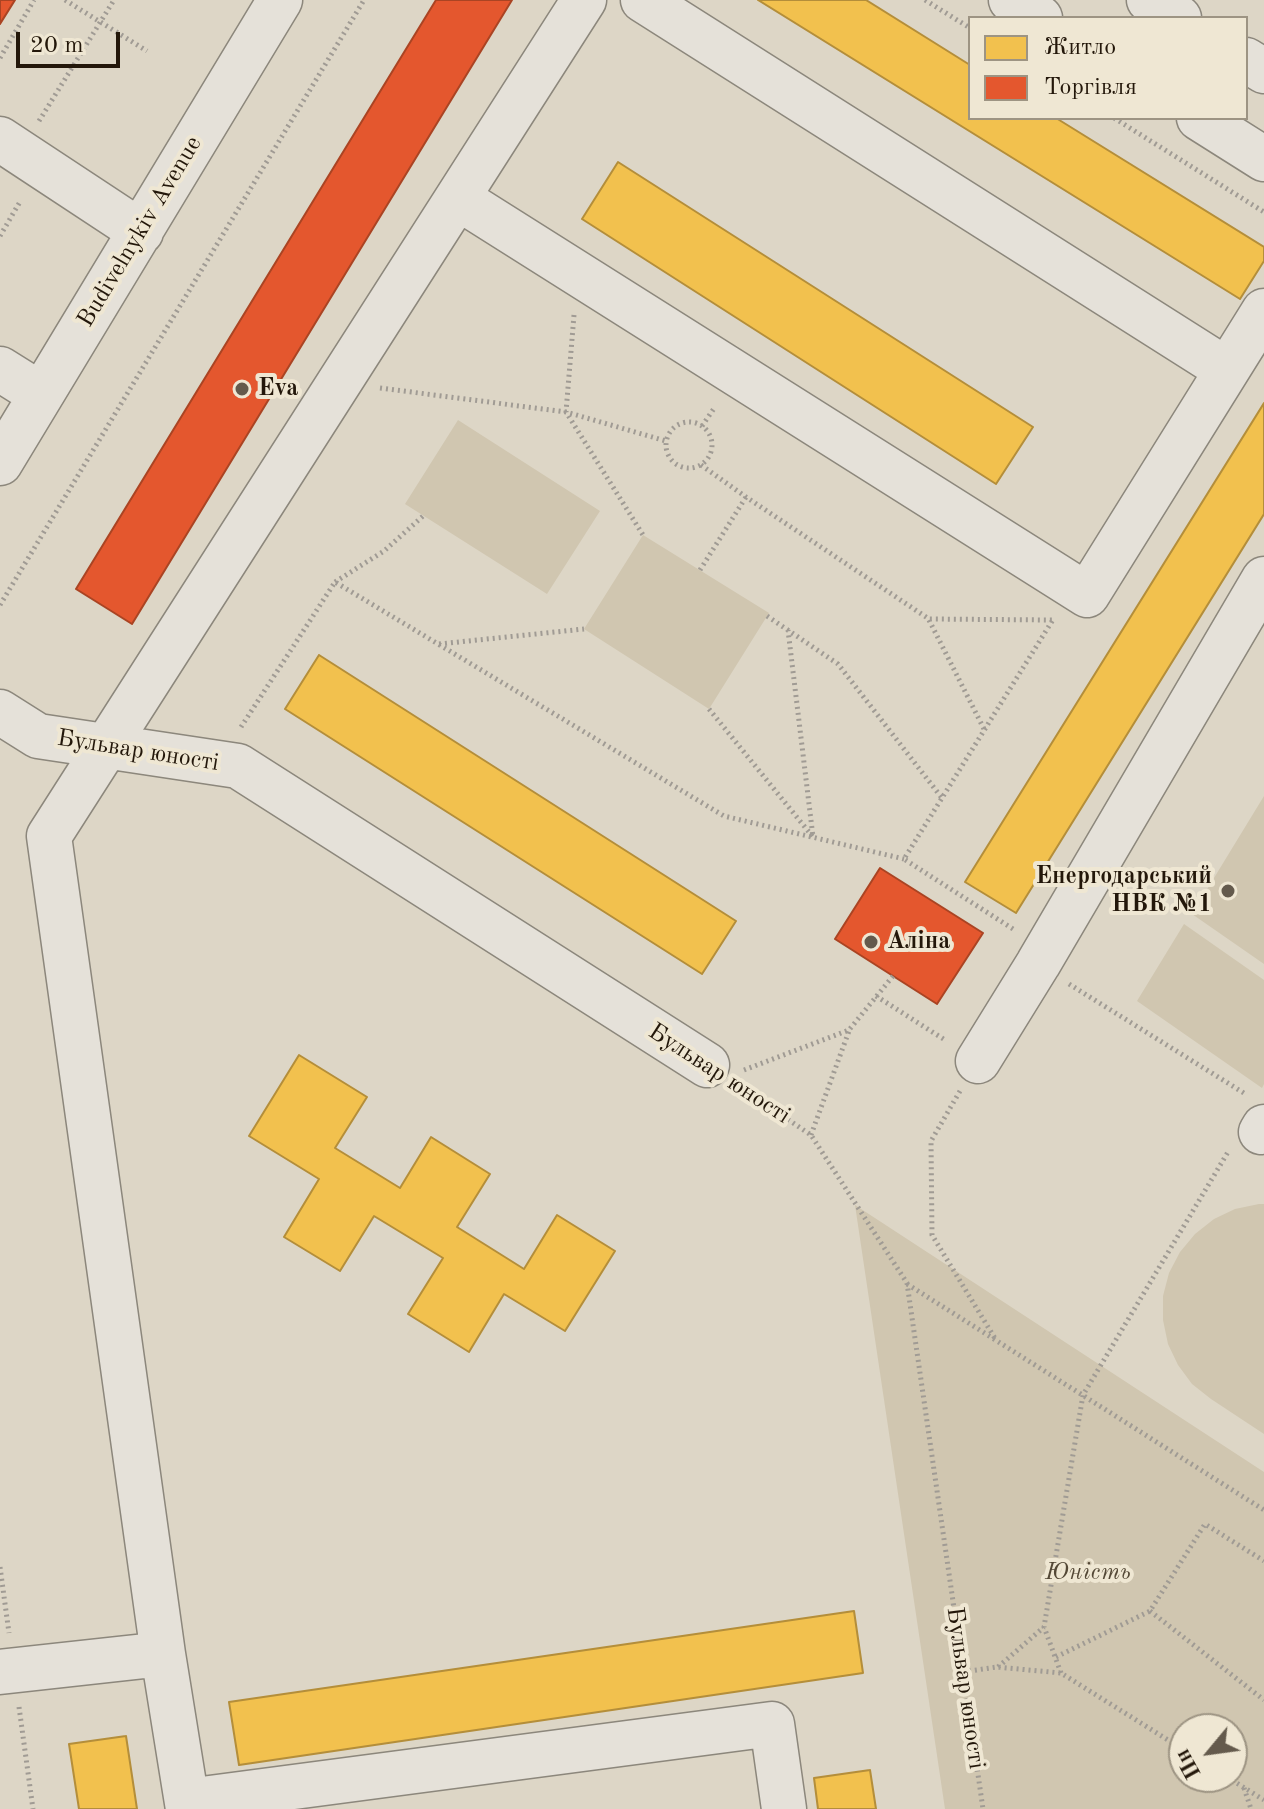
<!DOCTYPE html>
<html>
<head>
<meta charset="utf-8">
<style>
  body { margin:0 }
  #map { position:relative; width:1264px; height:1809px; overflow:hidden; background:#ddd6c6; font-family:"Old Standard TT",serif }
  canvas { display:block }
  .legend { position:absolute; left:968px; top:16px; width:280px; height:104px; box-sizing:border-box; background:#efe7d3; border:2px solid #9d9483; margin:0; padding:10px 14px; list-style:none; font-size:24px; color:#23170a }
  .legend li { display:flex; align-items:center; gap:16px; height:40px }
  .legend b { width:40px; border:2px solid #9d9483 }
  .north { position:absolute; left:1168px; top:1713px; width:80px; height:80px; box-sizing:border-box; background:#efe7d3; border:2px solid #9d9483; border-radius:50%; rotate:241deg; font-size:22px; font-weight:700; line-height:32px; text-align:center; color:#23170a }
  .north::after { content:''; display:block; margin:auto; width:28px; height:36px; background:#645a4c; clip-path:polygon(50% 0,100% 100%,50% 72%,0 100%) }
  .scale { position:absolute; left:16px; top:32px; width:104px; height:36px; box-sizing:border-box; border:4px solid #23170a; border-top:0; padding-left:10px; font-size:24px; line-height:28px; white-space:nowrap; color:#23170a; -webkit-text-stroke:6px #efe7d3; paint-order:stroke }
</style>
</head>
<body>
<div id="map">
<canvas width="1264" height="1809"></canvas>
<ul class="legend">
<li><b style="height:22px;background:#f2c14e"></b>Житло</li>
<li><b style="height:22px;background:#e4572e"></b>Торгівля</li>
</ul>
<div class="north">Пн</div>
<div class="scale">20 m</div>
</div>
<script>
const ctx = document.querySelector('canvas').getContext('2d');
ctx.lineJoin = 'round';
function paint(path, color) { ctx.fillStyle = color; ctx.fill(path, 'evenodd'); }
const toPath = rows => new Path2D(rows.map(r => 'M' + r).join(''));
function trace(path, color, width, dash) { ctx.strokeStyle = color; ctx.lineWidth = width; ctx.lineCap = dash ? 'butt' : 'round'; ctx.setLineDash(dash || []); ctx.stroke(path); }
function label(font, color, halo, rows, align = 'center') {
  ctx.font = font + ' "Old Standard TT",serif'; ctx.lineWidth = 8; ctx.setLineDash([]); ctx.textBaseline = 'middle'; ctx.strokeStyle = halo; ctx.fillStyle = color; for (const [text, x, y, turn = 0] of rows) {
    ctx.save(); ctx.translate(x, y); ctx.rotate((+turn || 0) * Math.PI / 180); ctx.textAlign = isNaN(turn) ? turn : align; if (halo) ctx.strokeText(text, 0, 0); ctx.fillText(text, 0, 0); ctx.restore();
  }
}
paint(toPath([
  [458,420,600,511,547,594,405,504],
  [643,535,769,613,709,709,584,629],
  [1264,796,1264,964,1192,914],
  [1184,924,1264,980,1264,1084,1262,1088,1137,1001],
  [1259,1204,1264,1204,1264,1434,1211,1399,1192,1384,1178,1365,1168,1344,1163,1320,1163,1296,1169,1273,1180,1252,1195,1234,1214,1219,1235,1209],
  [855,1205,1264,1472,1264,1809,945,1809],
  [1184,1729,1232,1729,1232,1777,1184,1777]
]), '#d0c6b0');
const homes = toPath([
  [758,0,866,0,970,65,970,118,1056,118,1264,247,1264,261,1240,299,758,0],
  [618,162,1033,427,996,484,582,219,618,162],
  [1264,403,1264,514,1016,913,965,882,1264,403],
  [319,655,736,921,702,974,285,709,319,655],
  [299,1055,367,1097,335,1148,400,1188,431,1137,490,1174,457,1227,524,1269,557,1215,615,1251,565,1331,504,1294,469,1352,408,1314,443,1258,374,1216,340,1271,284,1237,319,1179,249,1136,299,1055],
  [854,1611,863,1673,239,1765,229,1702,854,1611],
  [126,1736,137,1809,79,1809,69,1744,126,1736],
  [870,1770,876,1809,818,1809,814,1778,870,1770]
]);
paint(homes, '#f2c14e');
trace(homes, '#b48e3a', 2);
const shops = toPath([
  [0,0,15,0,0,24,0,0],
  [436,0,512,0,132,624,76,589,436,0],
  [880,868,983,933,937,1004,835,939,880,868]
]);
paint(shops, '#e4572e');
trace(shops, '#aa4423', 2);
const minor = toPath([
  [643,0,1227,370],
  [1011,0,1040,18],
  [1149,0,1179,18],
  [1246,60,1264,71],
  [1199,118,1264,159],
  [0,139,141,232],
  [458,198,1087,595,1264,311],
  [0,369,40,394],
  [0,463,280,0],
  [0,712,38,736,238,766,707,1065],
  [978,1061,1038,964,1264,579],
  [1261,1132,1264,1127],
  [0,1672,163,1654],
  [187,1801,772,1724,784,1809],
  [188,1809,163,1654,49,836,584,0]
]);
trace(minor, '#8c877c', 47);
trace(toPath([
  [65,0,147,51],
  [925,0,970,28],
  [0,58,34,0],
  [1114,118,1264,212],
  [39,121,114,0],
  [0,236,21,200],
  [574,315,566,412,643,535],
  [380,388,566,412,666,441],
  '666 445a23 23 0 1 1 46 0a23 23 0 1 1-46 0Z',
  [702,426,715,407],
  [701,465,746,497,929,619,1052,620],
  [700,570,746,497],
  [335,582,384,551,423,516],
  [0,605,364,0],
  [767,616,838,664,942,798],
  [929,620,984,729],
  [439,644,584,629],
  [709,709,813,837,788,630],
  [241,727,335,582,724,816,904,859],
  [1013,929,904,859,1054,618],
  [1069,984,1247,1095],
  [876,996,945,1040],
  [744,1070,849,1030,893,976],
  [738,1086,811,1135,907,1283,983,1809],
  [960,1091,931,1141,932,1235,996,1340],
  [811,1135,849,1031],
  [907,1284,1264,1510],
  [0,1567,9,1633],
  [1150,1611,1264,1700],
  [1056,1657,1150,1611,1205,1524,1264,1561],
  [998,1667,1044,1627],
  [963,1672,997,1667,1061,1673,1184,1750],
  [1061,1673,1044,1627,1083,1395,1228,1152],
  [19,1707,33,1809],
  [1227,1777,1264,1800],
  [1244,1788,1251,1809]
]), '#a09b94', 5, [2, 4]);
trace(minor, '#e5e1d9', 44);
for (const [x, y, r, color] of [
  [242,389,8,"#645a4c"],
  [1228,891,8,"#645a4c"],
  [871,942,8,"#645a4c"]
]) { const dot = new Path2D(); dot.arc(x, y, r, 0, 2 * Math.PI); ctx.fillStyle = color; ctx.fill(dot); trace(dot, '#efe7d3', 3); }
label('24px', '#23170a', '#efe7d3', [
  ["Budivelnykiv Avenue",140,232,-59],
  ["Бульвар юності",138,751,9],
  ["Бульвар юності",719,1074,33],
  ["Бульвар юності",965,1688,82]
]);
label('bold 24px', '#23170a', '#efe7d3', [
  ["Eva",258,389],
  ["Енергодарський",1212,877,"right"],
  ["НВК №1",1212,905,"right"],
  ["Аліна",887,942]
], 'left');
label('italic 24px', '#544836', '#efe7d3', [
  ["Юність",1088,1573]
]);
</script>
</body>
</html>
